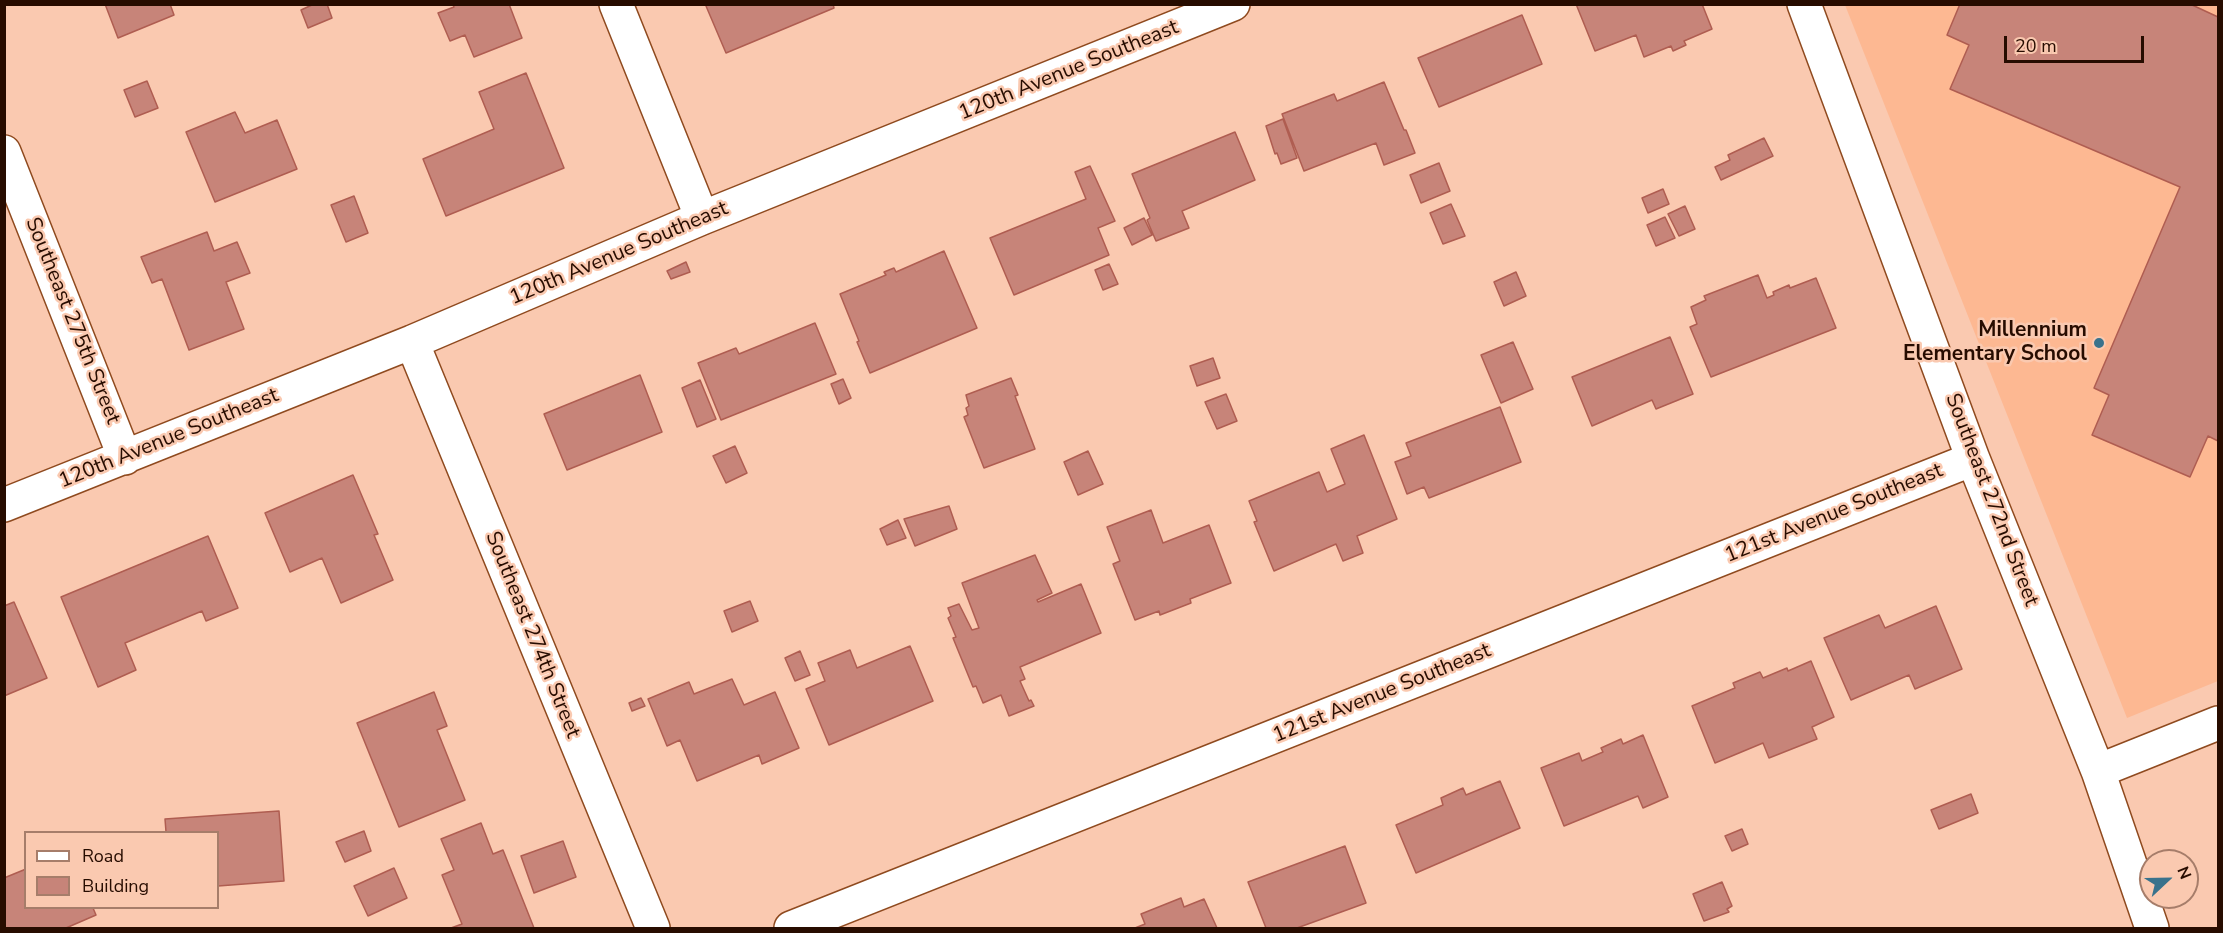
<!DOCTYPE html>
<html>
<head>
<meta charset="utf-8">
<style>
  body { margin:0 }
  #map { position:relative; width:2223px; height:933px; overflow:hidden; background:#fac9b0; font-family:"Nunito Sans",sans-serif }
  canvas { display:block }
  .frame { position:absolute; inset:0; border:6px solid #270c00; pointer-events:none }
  .legend { position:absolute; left:24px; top:831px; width:195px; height:78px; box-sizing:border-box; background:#fac9b0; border:2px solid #a67d6a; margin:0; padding:8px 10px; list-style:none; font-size:18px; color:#270c00 }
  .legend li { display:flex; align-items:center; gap:12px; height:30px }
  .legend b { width:30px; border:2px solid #a67d6a }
  .north { position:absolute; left:2139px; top:849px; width:60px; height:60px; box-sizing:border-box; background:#fac9b0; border:2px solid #a67d6a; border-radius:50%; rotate:68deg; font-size:16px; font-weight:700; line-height:24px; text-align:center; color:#270c00 }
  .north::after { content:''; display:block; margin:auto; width:21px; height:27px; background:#39728c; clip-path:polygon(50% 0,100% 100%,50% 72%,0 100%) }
  .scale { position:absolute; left:2004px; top:36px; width:140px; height:27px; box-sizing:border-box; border:3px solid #270c00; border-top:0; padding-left:8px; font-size:18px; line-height:21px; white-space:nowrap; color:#270c00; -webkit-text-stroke:4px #fac9b0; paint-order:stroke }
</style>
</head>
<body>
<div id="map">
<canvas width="2223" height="933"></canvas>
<div class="frame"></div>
<ul class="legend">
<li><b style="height:8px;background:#fff"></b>Road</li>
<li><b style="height:16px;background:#c78479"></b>Building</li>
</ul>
<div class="north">N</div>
<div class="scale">20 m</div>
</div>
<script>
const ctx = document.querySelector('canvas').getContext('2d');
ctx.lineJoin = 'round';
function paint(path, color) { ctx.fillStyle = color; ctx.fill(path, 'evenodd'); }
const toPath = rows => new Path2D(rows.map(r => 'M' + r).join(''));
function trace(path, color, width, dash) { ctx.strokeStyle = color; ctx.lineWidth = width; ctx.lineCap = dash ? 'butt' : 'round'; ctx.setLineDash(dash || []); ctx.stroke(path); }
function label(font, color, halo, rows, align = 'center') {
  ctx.font = font + ' "Nunito Sans",sans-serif'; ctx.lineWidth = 5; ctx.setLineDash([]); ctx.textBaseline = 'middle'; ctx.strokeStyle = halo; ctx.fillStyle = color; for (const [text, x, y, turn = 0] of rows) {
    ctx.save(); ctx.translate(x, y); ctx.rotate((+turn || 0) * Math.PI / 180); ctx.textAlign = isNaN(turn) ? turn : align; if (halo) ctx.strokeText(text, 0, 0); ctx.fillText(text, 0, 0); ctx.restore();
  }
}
paint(toPath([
  [1845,5,2218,5,2218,681,2127,718]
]), '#fdb892');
const building = toPath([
  [105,4,170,4,174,15,118,38,105,4],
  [314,4,327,4,332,18,308,28,301,10,314,4],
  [453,4,509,4,522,38,474,57,465,35,450,41,438,13,454,7,453,4],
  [709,4,833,4,834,8,726,53,706,6,709,4],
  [1576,4,1702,4,1712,29,1684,41,1686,45,1673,51,1671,46,1644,57,1636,35,1595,51,1576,4],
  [1960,4,2190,4,2218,17,2218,441,2208,436,2190,477,2092,435,2109,395,2094,388,2180,187,1950,89,1969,45,1947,35,1960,4],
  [1522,15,1542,64,1439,107,1418,58,1522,15],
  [526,73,564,168,446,216,423,159,494,129,479,92,526,73],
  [147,81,158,108,135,117,124,90,147,81],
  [1384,82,1404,130,1406,130,1415,153,1384,165,1376,143,1304,171,1282,114,1334,94,1337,101,1384,82],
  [235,112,245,133,277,120,297,169,215,202,186,132,235,112],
  [1283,119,1297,158,1281,164,1277,153,1275,154,1266,126,1283,119],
  [1235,132,1255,180,1182,211,1189,228,1156,241,1147,220,1150,218,1132,174,1235,132],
  [1764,138,1773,156,1721,180,1715,167,1730,160,1728,155,1764,138],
  [1439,163,1450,191,1421,203,1410,175,1439,163],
  [1090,166,1115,221,1098,228,1109,255,1014,295,990,238,1086,199,1075,172,1090,166],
  [1663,189,1669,204,1648,213,1642,198,1663,189],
  [354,196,368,233,346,242,331,205,354,196],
  [1451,204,1465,236,1443,244,1430,213,1451,204],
  [1685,206,1695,229,1679,236,1668,214,1685,206],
  [1665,217,1675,238,1656,246,1647,225,1665,217],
  [1144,218,1152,235,1132,245,1124,228,1144,218],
  [207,232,214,251,237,242,250,273,226,282,244,329,189,350,162,279,152,283,141,257,207,232],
  [944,251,977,328,870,373,857,342,859,341,840,294,886,275,884,272,894,268,896,272,944,251],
  [686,262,690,272,671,279,667,271,686,262],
  [1109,264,1118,284,1103,290,1095,270,1109,264],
  [1516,272,1526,296,1504,306,1494,282,1516,272],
  [1758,275,1767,298,1774,295,1773,292,1789,285,1790,288,1816,278,1836,328,1711,377,1690,327,1697,324,1691,307,1706,300,1704,296,1758,275],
  [815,323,836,374,721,420,698,363,736,348,739,354,815,323],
  [1670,337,1693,394,1656,409,1652,400,1592,426,1572,377,1670,337],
  [1513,342,1533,389,1501,403,1481,355,1513,342],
  [1213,358,1220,378,1197,386,1190,366,1213,358],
  [640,375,662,432,567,470,544,414,640,375],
  [1011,378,1018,395,1015,396,1035,449,984,468,964,417,968,415,966,408,969,406,966,395,1011,378],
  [843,379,851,398,839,404,831,384,843,379],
  [700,380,716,419,697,427,682,388,700,380],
  [1226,394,1237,421,1217,429,1205,402,1226,394],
  [1500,407,1521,462,1429,498,1424,487,1407,494,1395,462,1411,456,1406,443,1500,407],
  [1364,435,1397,519,1357,536,1363,553,1343,561,1336,544,1274,571,1254,522,1257,521,1249,501,1319,472,1327,492,1345,484,1331,449,1364,435],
  [735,446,747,473,726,483,713,456,735,446],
  [1088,451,1103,484,1078,495,1064,462,1088,451],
  [353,475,378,534,374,535,393,580,341,603,322,558,290,572,265,513,353,475],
  [949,506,957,529,915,546,904,519,949,506],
  [1151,510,1163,543,1209,525,1231,583,1190,599,1191,603,1160,615,1159,611,1135,620,1113,564,1120,561,1107,527,1151,510],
  [898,520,906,538,887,545,880,529,898,520],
  [208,536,238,608,206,621,202,611,125,643,136,670,98,687,61,597,208,536],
  [1035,555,1052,593,1037,600,1038,602,1081,584,1101,633,1020,667,1025,679,1020,681,1029,701,1031,700,1034,706,1009,716,1001,695,983,703,976,686,973,687,953,638,956,637,948,618,951,616,948,608,959,604,972,630,979,628,962,583,1035,555],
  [750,601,758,621,732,632,724,611,750,601],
  [14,602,47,678,4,696,4,606,14,602],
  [1936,606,1962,669,1915,689,1909,675,1851,700,1824,638,1879,615,1885,628,1936,606],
  [910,646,933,701,829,745,806,689,825,681,818,663,850,650,857,668,910,646],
  [800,651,810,675,795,681,785,658,800,651],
  [1811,661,1834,717,1812,727,1817,739,1769,758,1763,743,1715,763,1692,706,1735,688,1733,683,1760,672,1763,678,1787,668,1788,671,1811,661],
  [732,679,744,705,775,692,799,748,762,764,759,755,697,781,680,740,667,746,648,699,689,682,694,694,732,679],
  [434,692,447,726,437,730,465,800,399,827,357,723,434,692],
  [641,698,645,706,632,711,629,703,641,698],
  [1643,735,1668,797,1643,808,1638,796,1564,826,1541,768,1579,753,1582,761,1603,752,1601,748,1621,739,1623,744,1643,735],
  [1500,781,1520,828,1416,873,1396,825,1443,805,1441,798,1463,788,1466,795,1500,781],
  [1971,794,1978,813,1939,829,1931,810,1971,794],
  [279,811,284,881,218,886,218,832,166,832,165,819,279,811],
  [481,823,493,854,503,850,534,928,451,928,462,924,442,875,454,870,441,839,481,823],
  [1742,829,1748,844,1732,851,1725,836,1742,829],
  [364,831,371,851,345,862,336,842,364,831],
  [563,841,576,877,534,893,521,856,563,841],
  [1345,846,1366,903,1297,928,1266,928,1248,882,1345,846],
  [394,868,407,898,368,916,354,886,394,868],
  [26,869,26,908,93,908,96,915,66,928,4,928,4,878,26,869],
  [1722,882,1732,906,1727,909,1729,912,1704,921,1693,894,1722,882],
  [1181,898,1184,907,1204,899,1217,928,1135,928,1145,924,1141,914,1181,898]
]);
paint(building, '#c78479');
trace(building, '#af5d51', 1.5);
const street = toPath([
  [616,4,702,218],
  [1804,4,1973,459,2098,771,2152,928],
  [4,152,125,458],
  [412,342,653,928],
  [4,505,412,342,702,218,1233,4],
  [2098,771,2218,723],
  [791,928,1973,459]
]);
trace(street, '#8f4a1f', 36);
trace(street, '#fff', 33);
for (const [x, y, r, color] of [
  [2099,343,6,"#39728c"]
]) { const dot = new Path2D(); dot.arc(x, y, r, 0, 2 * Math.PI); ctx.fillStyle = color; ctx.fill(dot); trace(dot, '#fac9b0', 2); }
label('21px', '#270c00', '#fac9b0', [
  ["120th Avenue Southeast",1069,71,-22],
  ["120th Avenue Southeast",619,254,-23],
  ["Southeast 275th Street",72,321,68],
  ["120th Avenue Southeast",169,439,-22],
  ["Southeast 272nd Street",1991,500,69],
  ["121st Avenue Southeast",1834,514,-22],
  ["Southeast 274th Street",532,635,68],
  ["121st Avenue Southeast",1382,694,-22]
]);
label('bold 21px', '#270c00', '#fac9b0', [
  ["Millennium",2087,331],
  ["Elementary School",2087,355]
], 'right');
</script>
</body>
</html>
